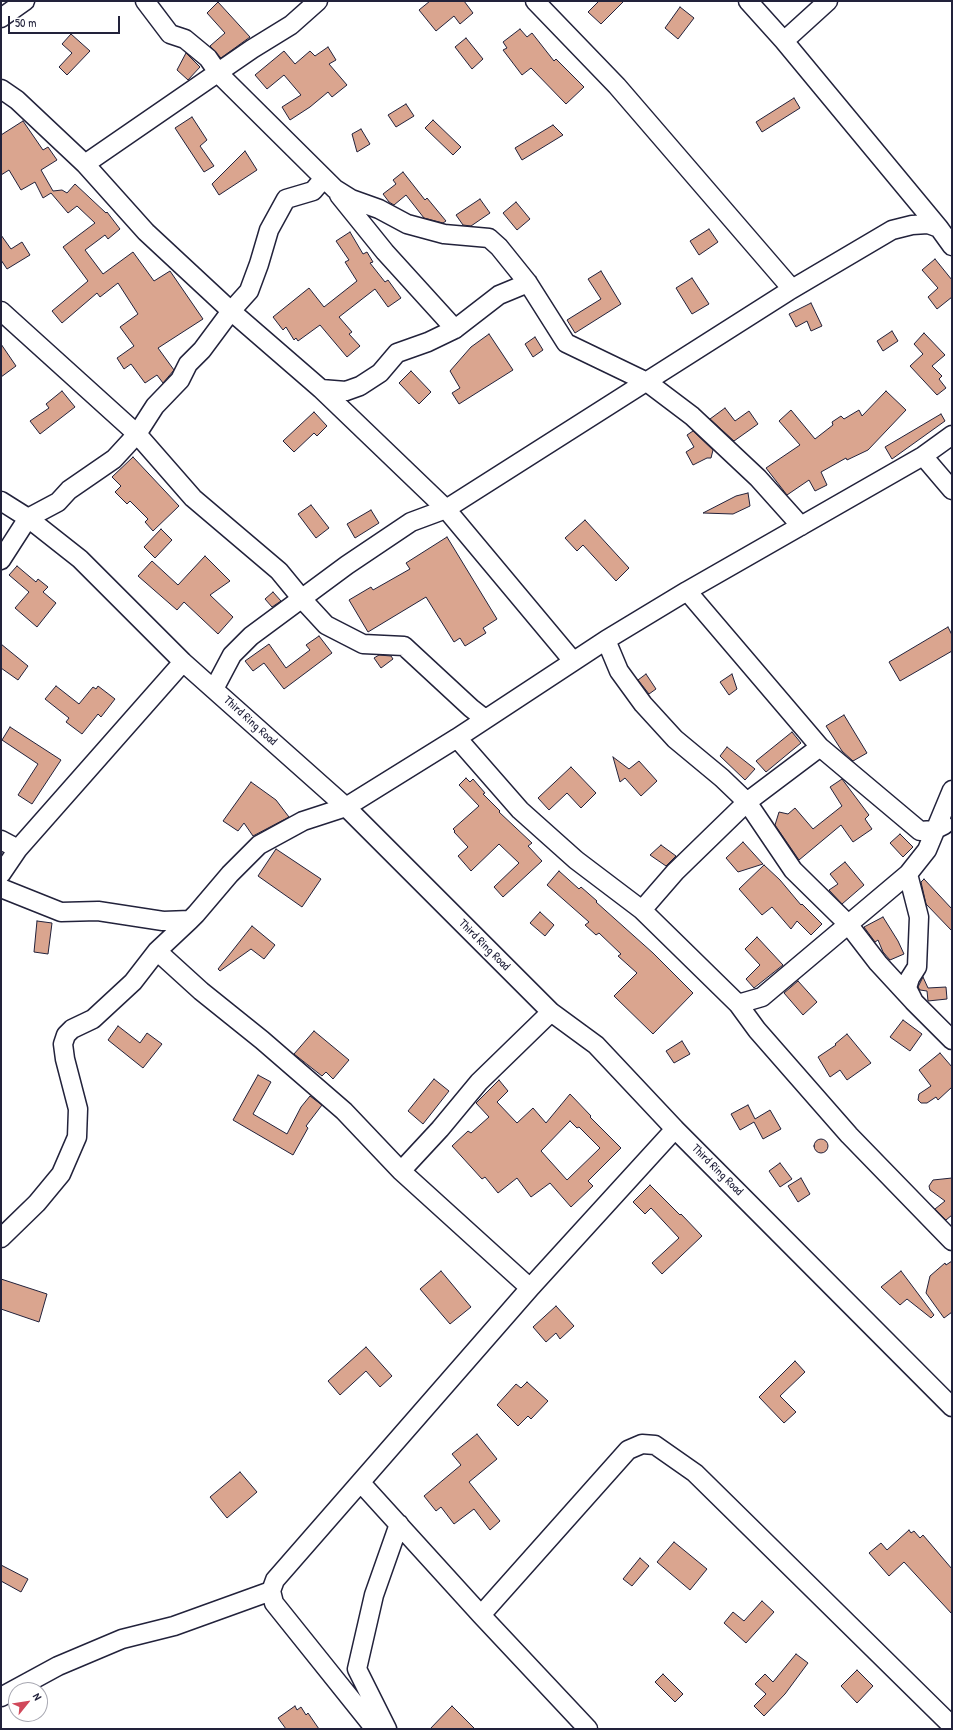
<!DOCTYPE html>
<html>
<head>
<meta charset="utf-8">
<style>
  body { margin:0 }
  #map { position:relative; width:953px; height:1730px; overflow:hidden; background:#fff; font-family:"Patrick Hand",sans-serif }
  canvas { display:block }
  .frame { position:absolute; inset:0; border:2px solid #22223b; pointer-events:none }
  .north { position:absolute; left:8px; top:1682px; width:40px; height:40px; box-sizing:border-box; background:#fff; border:1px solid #a7a7b1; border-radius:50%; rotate:60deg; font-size:11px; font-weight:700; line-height:16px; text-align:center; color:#22223b }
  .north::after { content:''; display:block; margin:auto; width:14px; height:18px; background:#d1495b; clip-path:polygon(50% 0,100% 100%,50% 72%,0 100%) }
  .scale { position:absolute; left:8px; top:16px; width:112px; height:18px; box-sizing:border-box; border:2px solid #22223b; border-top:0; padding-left:5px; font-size:12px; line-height:14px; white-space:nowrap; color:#22223b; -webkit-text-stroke:3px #fff; paint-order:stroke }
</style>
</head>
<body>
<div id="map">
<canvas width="953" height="1730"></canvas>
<div class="frame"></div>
<div class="north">N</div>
<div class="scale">50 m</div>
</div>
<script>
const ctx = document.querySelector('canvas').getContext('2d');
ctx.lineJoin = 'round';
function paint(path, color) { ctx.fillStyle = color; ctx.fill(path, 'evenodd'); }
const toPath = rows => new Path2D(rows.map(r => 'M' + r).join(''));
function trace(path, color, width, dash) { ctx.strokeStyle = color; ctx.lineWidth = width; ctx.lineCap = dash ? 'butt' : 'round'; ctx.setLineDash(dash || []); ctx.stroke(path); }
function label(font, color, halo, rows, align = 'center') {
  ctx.font = font + ' "Patrick Hand",sans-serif'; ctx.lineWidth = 4; ctx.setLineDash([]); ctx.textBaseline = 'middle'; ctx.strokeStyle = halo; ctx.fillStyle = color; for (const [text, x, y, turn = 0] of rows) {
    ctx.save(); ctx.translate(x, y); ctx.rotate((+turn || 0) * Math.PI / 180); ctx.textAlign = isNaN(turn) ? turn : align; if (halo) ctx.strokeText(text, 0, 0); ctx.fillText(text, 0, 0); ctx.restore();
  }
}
const building = toPath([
  [430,1,464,1,473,13,460,24,454,16,436,31,419,10,430,1],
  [599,1,624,1,601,24,588,12,599,1],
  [218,2,250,37,221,58,210,46,225,33,207,13,218,2],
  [680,7,694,18,678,39,665,28,680,7],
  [520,29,527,37,532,33,554,61,556,59,584,87,566,104,531,68,522,75,503,50,507,48,503,42,520,29],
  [71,34,90,51,67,75,59,67,72,53,62,44,71,34],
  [466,38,483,59,472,69,455,47,466,38],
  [328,47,336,60,329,64,347,85,332,97,328,92,310,107,290,120,282,107,301,95,284,75,267,89,255,75,284,51,295,64,310,51,315,56,328,47],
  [186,53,200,67,188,80,177,70,186,53],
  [794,98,800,108,762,132,756,122,794,98],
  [406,104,414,116,396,127,388,115,406,104],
  [192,117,207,140,200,146,214,166,204,172,175,128,192,117],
  [433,120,461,147,453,155,425,128,433,120],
  [23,121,43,150,48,147,57,160,41,170,53,191,62,190,67,193,75,184,106,213,107,212,120,229,108,239,105,235,85,250,103,274,133,252,154,281,170,271,203,319,158,348,174,370,163,383,157,375,145,383,131,364,124,369,117,358,134,346,120,327,138,314,118,283,100,297,97,293,62,323,52,311,88,281,63,247,95,223,77,206,68,213,51,193,43,198,35,182,21,190,9,170,1,175,1,135,23,121],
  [553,125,563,135,522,160,515,148,553,125],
  [361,129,370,144,357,152,352,134,361,129],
  [245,151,257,170,219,195,212,184,245,151],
  [403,172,425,200,427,198,446,221,443,223,424,218,406,195,394,205,389,202,383,194,396,184,393,180,403,172],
  [480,199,490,213,471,226,463,225,456,215,480,199],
  [516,202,530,219,517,230,503,213,516,202],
  [709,229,718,242,699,255,690,241,709,229],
  [350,232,363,254,367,252,373,262,370,263,385,282,388,280,401,298,388,307,375,289,339,317,352,332,349,334,360,346,347,357,320,325,298,341,296,338,294,340,286,327,283,330,273,317,309,288,324,307,357,281,345,262,349,260,336,241,350,232],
  [1,235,11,249,22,242,30,255,7,269,1,260,1,235],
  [935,259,952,280,952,297,937,309,928,297,938,288,922,270,935,259],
  [601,271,621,304,575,333,567,320,601,299,588,279,601,271],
  [692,278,709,304,692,314,676,288,692,278],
  [811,303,822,326,811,331,807,321,796,327,789,314,811,303],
  [892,331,898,341,883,351,877,341,892,331],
  [924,333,945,355,932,366,942,376,939,379,946,388,937,395,910,366,923,354,914,344,924,333],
  [489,334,513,370,459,404,452,393,460,388,450,371,471,347,489,334],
  [535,337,543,350,533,357,525,344,535,337],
  [1,344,16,366,1,377,1,344],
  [411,371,431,392,419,404,399,383,411,371],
  [62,391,75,407,40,434,30,421,49,408,46,404,62,391],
  [886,391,906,410,868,450,847,460,846,458,821,472,827,485,815,491,809,480,787,495,766,468,800,445,779,421,791,410,815,439,833,425,832,422,841,416,844,419,859,410,862,416,886,391],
  [725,408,735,421,749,411,758,424,734,441,710,419,725,408],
  [314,412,327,426,317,436,314,433,294,452,283,441,314,412],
  [941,414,945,421,892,459,885,447,941,414],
  [693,431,713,450,711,458,707,458,693,465,686,452,694,447,687,435,693,431],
  [133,457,179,506,153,531,145,522,148,519,130,501,127,504,115,492,121,486,112,477,133,457],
  [748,493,750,506,733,514,703,513,736,496,748,493],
  [311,505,329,528,316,538,298,514,311,505],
  [371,510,379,523,355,538,347,524,371,510],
  [585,520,629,568,616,581,583,545,577,551,565,538,585,520],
  [161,529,172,540,155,558,144,547,161,529],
  [447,537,497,619,483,628,486,633,465,646,460,638,454,642,426,597,368,632,349,600,371,587,373,590,410,569,406,563,447,537],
  [205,556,230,581,210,595,233,617,218,634,184,602,177,610,138,576,152,561,178,585,205,556],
  [17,566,36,582,38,579,48,587,43,592,56,603,37,627,15,608,29,592,9,575,17,566],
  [273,592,281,601,272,607,265,599,273,592],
  [948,627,952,635,952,651,900,681,889,662,948,627],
  [319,636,332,653,284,689,264,663,253,671,245,661,269,644,286,668,310,650,306,645,319,636],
  [1,644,28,666,18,680,1,668,1,644],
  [379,655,391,656,393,659,381,668,374,658,379,655],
  [646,674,656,689,649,694,638,680,646,674],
  [732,674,737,689,729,695,720,682,732,674],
  [56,686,79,704,93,687,96,689,98,686,115,699,101,717,98,714,82,734,66,722,69,718,45,699,56,686],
  [844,715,867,753,853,761,842,751,826,726,844,715],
  [10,727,61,760,32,804,18,795,38,764,2,740,10,727],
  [792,732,801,743,766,772,756,761,792,732],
  [727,747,755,769,745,780,720,756,727,747],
  [613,757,629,769,639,761,657,781,641,796,625,778,620,782,613,757],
  [571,767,596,793,581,808,567,793,549,810,538,798,571,767],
  [466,778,470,782,473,779,485,793,483,794,500,811,499,812,532,843,528,846,542,861,503,897,494,887,519,863,499,844,471,871,458,856,468,847,454,832,455,831,453,829,479,806,459,785,466,778],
  [842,779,869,815,865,819,872,829,853,842,841,825,799,860,775,825,779,812,788,814,795,808,813,829,842,806,830,787,842,779],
  [251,782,276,800,289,817,253,836,244,823,238,831,223,821,251,782],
  [900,834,913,847,903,857,890,843,900,834],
  [743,842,763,864,738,872,726,858,743,842],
  [661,845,676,856,666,866,650,855,661,845],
  [276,849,321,879,302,907,258,876,276,849],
  [845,862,864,885,842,904,829,890,838,884,830,874,845,862],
  [764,865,780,880,801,905,802,904,822,924,811,935,797,921,791,929,772,907,762,915,739,889,764,865],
  [559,871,579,889,581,887,597,901,596,902,653,953,693,993,653,1034,614,996,637,973,618,956,621,954,599,933,596,935,585,925,589,922,547,885,559,871],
  [924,879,952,909,952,931,926,904,921,882,924,879],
  [540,912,554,925,545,936,530,923,540,912],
  [883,917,898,941,904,954,890,960,883,952,878,940,875,942,864,927,883,917],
  [37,921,52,923,48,954,34,952,37,921],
  [252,926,275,945,264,959,251,949,220,971,218,969,252,926],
  [757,937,783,965,754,988,746,979,760,965,745,949,757,937],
  [923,977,928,988,946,987,947,999,928,1001,927,991,920,990,918,987,923,977],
  [798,981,817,1002,803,1015,784,993,798,981],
  [903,1020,922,1034,910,1051,890,1037,903,1020],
  [118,1026,140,1043,147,1033,162,1044,143,1068,108,1040,118,1026],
  [314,1031,349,1060,333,1079,326,1072,322,1076,294,1054,314,1031],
  [847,1034,871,1063,847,1080,840,1070,830,1077,818,1057,836,1045,835,1044,847,1034],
  [682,1041,690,1054,674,1063,666,1051,682,1041],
  [940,1053,952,1067,952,1087,938,1100,936,1097,927,1103,921,1103,918,1100,919,1094,931,1086,919,1070,940,1053],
  [258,1075,271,1082,253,1114,287,1134,301,1107,310,1096,322,1105,306,1126,308,1128,293,1155,233,1120,258,1075],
  [434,1079,449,1091,423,1124,408,1111,434,1079],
  [499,1080,508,1091,497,1102,517,1123,533,1108,546,1123,570,1094,591,1116,590,1117,621,1148,588,1181,593,1186,571,1207,550,1183,531,1197,517,1178,498,1193,485,1177,482,1179,452,1146,468,1131,471,1133,489,1117,476,1103,499,1080],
  [570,1121,577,1128,579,1127,600,1148,567,1180,541,1151,570,1121],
  [748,1105,755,1119,770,1110,781,1129,763,1139,754,1122,740,1130,731,1114,748,1105],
  '814 1146a7 7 0 1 1 14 0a7 7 0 1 1-14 0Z',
  [780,1163,792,1179,780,1187,769,1171,780,1163],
  [801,1178,810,1194,798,1202,788,1186,801,1178],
  [952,1178,952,1215,946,1220,935,1209,945,1201,930,1190,929,1186,933,1180,952,1178],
  [650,1185,680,1215,681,1214,702,1236,662,1274,652,1263,679,1238,651,1208,645,1214,633,1202,650,1185],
  [952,1261,952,1312,944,1318,926,1293,930,1276,945,1263,946,1265,952,1261],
  [441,1271,471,1307,450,1324,420,1289,441,1271],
  [901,1271,934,1315,931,1318,907,1299,900,1305,881,1287,901,1271],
  [1,1279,47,1294,39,1322,1,1309,1,1279],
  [556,1306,574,1326,560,1339,556,1333,546,1342,533,1327,556,1306],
  [366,1347,392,1376,380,1387,366,1371,340,1395,328,1381,366,1347],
  [795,1361,805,1372,780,1396,796,1412,784,1423,759,1397,795,1361],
  [527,1382,548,1401,531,1419,528,1416,518,1426,497,1405,516,1384,521,1388,527,1382],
  [477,1434,497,1459,469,1482,500,1521,490,1530,474,1509,454,1524,441,1507,436,1511,424,1496,461,1465,452,1454,477,1434],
  [240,1472,257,1492,227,1518,210,1497,240,1472],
  [909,1530,911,1533,914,1531,920,1538,923,1535,952,1569,952,1614,904,1562,889,1576,869,1553,881,1543,887,1550,909,1530],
  [674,1542,707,1569,690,1590,657,1562,674,1542],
  [640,1558,649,1566,632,1586,623,1579,640,1558],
  [1,1565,28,1579,21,1592,1,1581,1,1565],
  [762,1601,774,1612,746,1643,724,1623,733,1612,744,1621,762,1601],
  [796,1654,808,1663,785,1694,764,1716,754,1706,766,1694,755,1684,765,1674,773,1682,796,1654],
  [857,1670,873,1686,857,1703,841,1686,857,1670],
  [663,1674,683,1694,675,1702,655,1682,663,1674],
  [295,1706,297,1710,301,1707,306,1715,308,1713,319,1729,286,1729,278,1718,295,1706],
  [452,1706,475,1729,430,1729,452,1706]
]);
paint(building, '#daa58f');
trace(building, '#22223b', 1);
const minor = toPath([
  [145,1,170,34,185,39,208,58,219,74,335,189,351,199,379,209,407,224,444,234,489,238,499,247,528,283,566,343,647,382,692,416,758,478,801,526],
  [535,1,617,86,792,289],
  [748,1,784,41,939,228],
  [1,18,25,1],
  [784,41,828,1],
  [1,89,17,100,85,164,146,232,231,311,321,389,446,509,573,661],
  [85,164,252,49,291,25,318,1],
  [339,195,385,252,455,329],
  [1,311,137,434,193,498,279,571,302,599,326,625,363,644,404,646,471,708,485,719],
  [321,389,346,391,360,386,380,373,397,353,428,342,455,329,499,295,528,283],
  [923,456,952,490],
  [1,501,28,518,80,559,183,662,346,807,551,1012,596,1045,675,1129,952,1407],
  [1,560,28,518,58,502,69,490,114,459,137,434,155,406,180,380,188,364,202,350,231,311,249,291,259,264,269,230,286,199,313,191,324,178],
  [606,640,619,671,643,704,675,739,722,778,747,802,793,870,848,924,878,963,914,1002],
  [214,689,232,655,251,636,347,565,411,522,446,509,792,289,892,230,912,225,928,224,939,228,952,246],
  [457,738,520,810,576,860,642,910,738,1004,757,1030,849,1135,952,1241],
  [820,747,920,831,934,830,944,825],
  [952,790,927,850,908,874,919,917,917,967,910,978,907,988,914,1002,952,1040],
  [1,840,18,849],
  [1,874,18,849,183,662],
  [1,888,61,912,98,911,163,921,190,920,196,914,230,874,259,845,303,821,346,807,457,738,606,640,687,591,923,456,952,435],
  [642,910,675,872,747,802,820,747,687,591],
  [157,951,201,991,262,1040,344,1111,401,1171,530,1288],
  [738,1004,762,997,908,874],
  [401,1171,440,1129,479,1082,551,1012],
  [1,1238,37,1203,61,1174,77,1137,78,1109,65,1059,63,1044,66,1035,72,1029,93,1019,133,982,157,951,190,920],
  [361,1483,481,1615,588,1729],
  [481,1615,628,1450,642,1444,655,1445,695,1473,952,1726],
  [1,1697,58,1666,122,1639,174,1626,271,1591],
  [375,1729,274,1603,271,1591,275,1580,530,1288,675,1129],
  [387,1729,357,1669,374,1595,399,1524]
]);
trace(minor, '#22223b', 21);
trace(minor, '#fff', 18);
label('12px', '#22223b', '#fff', [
  ["Third Ring Road",250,721,42],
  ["Third Ring Road",484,945,45],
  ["Third Ring Road",717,1170,45]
]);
</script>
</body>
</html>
